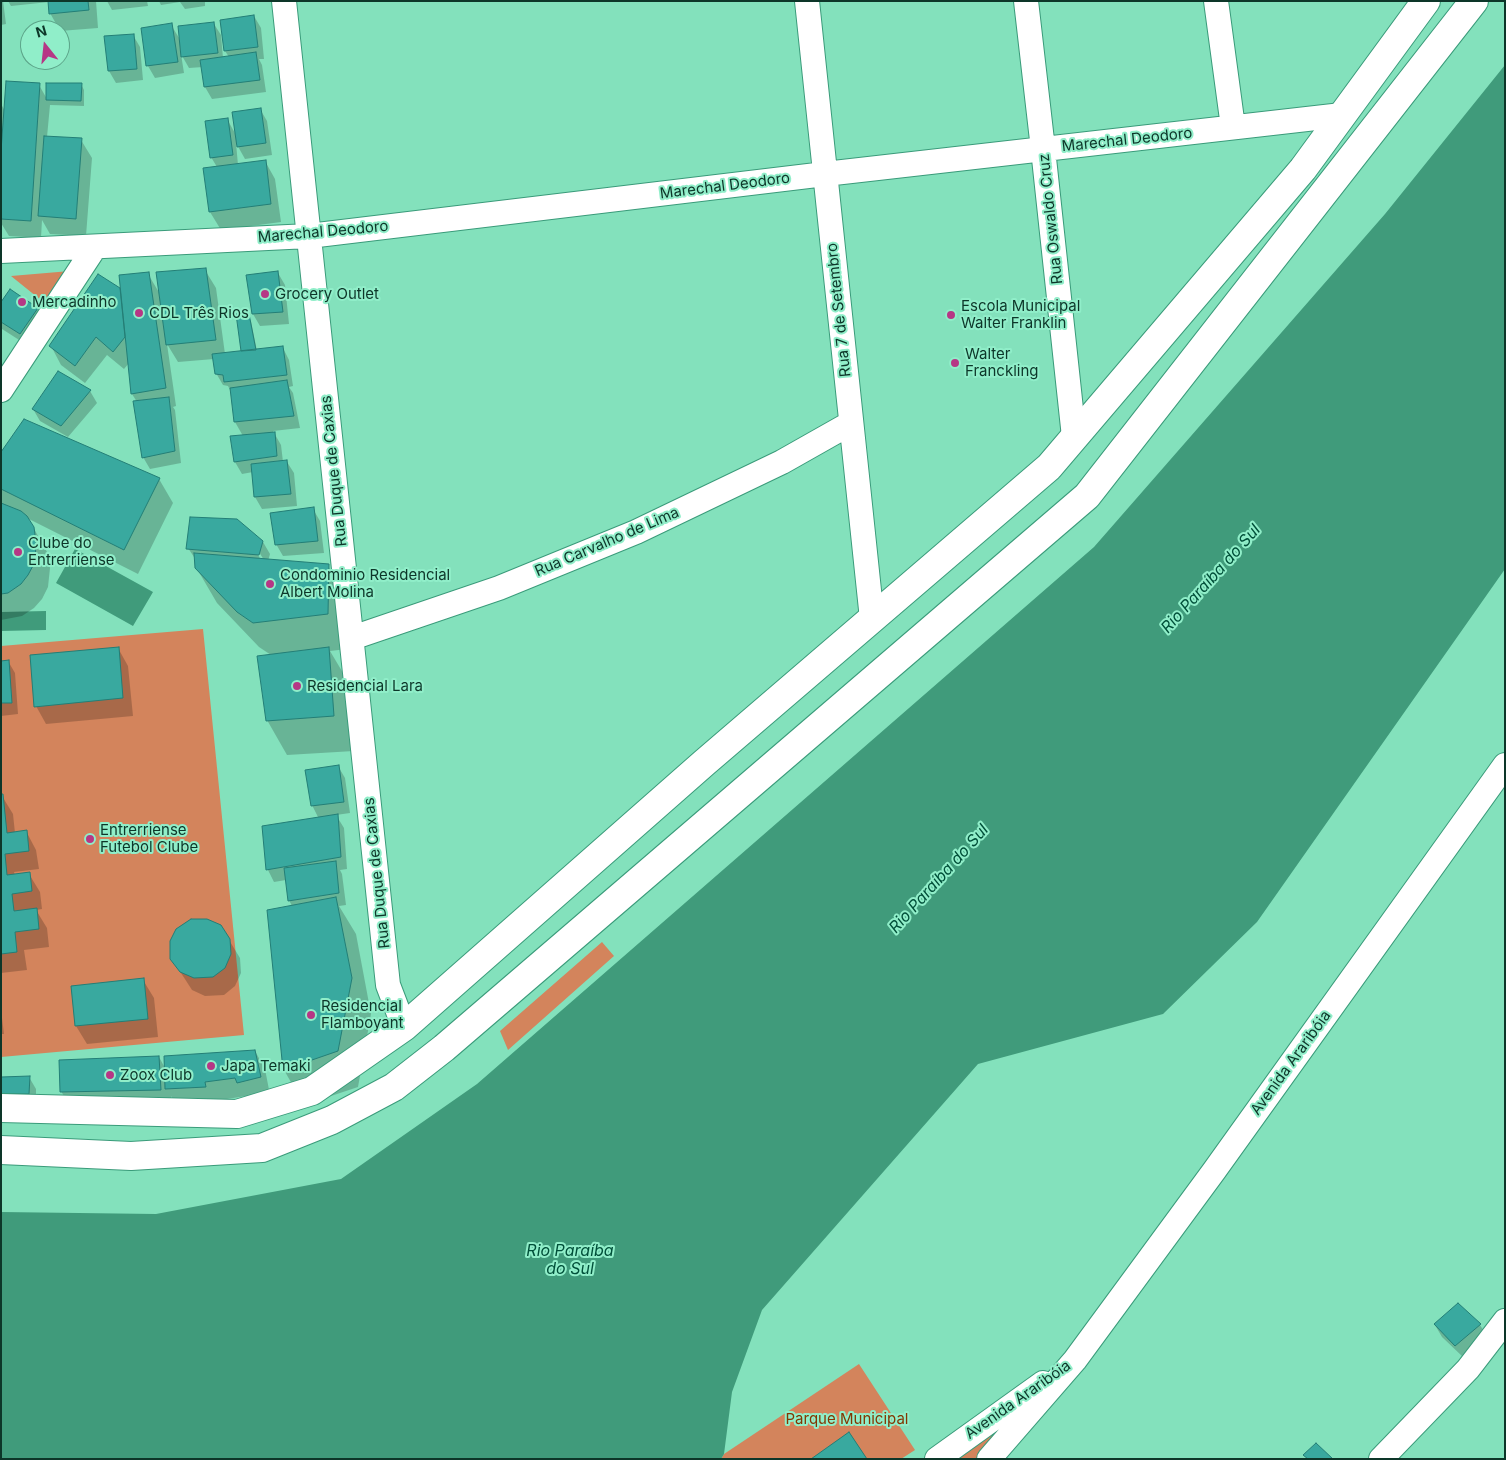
<!DOCTYPE html>
<html>
<head>
<meta charset="utf-8">
<style>
  body { margin:0 }
  #map { position:relative; width:1506px; height:1460px; overflow:hidden; background:#83e1bc; font-family:Inter,sans-serif }
  canvas { display:block }
  .frame { position:absolute; inset:0; border:2px solid #0d3629; pointer-events:none }
  .north { position:absolute; left:20px; top:20px; width:50px; height:50px; box-sizing:border-box; background:#90eec9; border:1px solid #5ca489; border-radius:50%; rotate:344deg; font-size:14px; font-weight:700; line-height:20px; text-align:center; color:#0d3629 }
  .north::after { content:''; display:block; margin:auto; width:18px; height:22px; background:#b63785; clip-path:polygon(50% 0,100% 100%,50% 72%,0 100%) }
</style>
</head>
<body>
<div id="map">
<canvas width="1506" height="1460"></canvas>
<div class="frame"></div>
<div class="north">N</div>
</div>
<script>
const ctx = document.querySelector('canvas').getContext('2d');
ctx.lineJoin = 'round';
function paint(path, color) { ctx.fillStyle = color; ctx.fill(path, 'evenodd'); }
const toPath = rows => new Path2D(rows.map(r => 'M' + r).join(''));
function trace(path, color, width, dash) { ctx.strokeStyle = color; ctx.lineWidth = width; ctx.lineCap = dash ? 'butt' : 'round'; ctx.setLineDash(dash || []); ctx.stroke(path); }
function label(font, color, halo, rows, align = 'center') {
  ctx.font = font + ' Inter,sans-serif'; ctx.lineWidth = 4; ctx.setLineDash([]); ctx.textBaseline = 'middle'; ctx.strokeStyle = halo; ctx.fillStyle = color; for (const [text, x, y, turn = 0] of rows) {
    ctx.save(); ctx.translate(x, y); ctx.rotate((+turn || 0) * Math.PI / 180); ctx.textAlign = isNaN(turn) ? turn : align; if (halo) ctx.strokeText(text, 0, 0); ctx.fillText(text, 0, 0); ctx.restore();
  }
}
paint(toPath([
  [70,271,47,305,11,276],
  [203,629,244,1035,1,1057,1,646],
  [602,942,614,956,508,1050,500,1031],
  [859,1364,915,1450,901,1459,721,1459,724,1454],
  [1018,1412,979,1459,955,1459]
]), '#d3845c');
paint(toPath([
  [1505,65,1505,569,1257,922,1163,1014,978,1064,762,1310,732,1392,724,1454,721,1459,1,1459,1,1212,156,1214,341,1179,477,1084,1094,547,1385,214],
  [75,549,153,592,133,626,56,583],
  [46,611,46,630,1,631,1,612]
]), '#409b7b');
paint(toPath([
  [1,1,3,1,6,24,1,25],
  [8,1,96,1,98,28,60,31,50,13,49,2,11,6],
  [107,1,147,1,148,6,112,10],
  [159,1,206,1,205,1,205,6,185,9,180,2,161,5],
  [254,16,261,28,264,59,259,59,262,65,266,92,212,99,205,87,203,67,189,68,181,54,184,73,155,78,148,66,142,29,171,25,181,41,214,24,221,35,223,58,229,57,225,51],
  [133,35,140,47,143,80,116,83,109,71],
  [81,84,84,90,84,106,50,105,47,137,81,140,92,158,86,236,50,234,42,220,41,238,9,236,1,223,1,104,5,111,39,85,47,99],
  [260,109,267,121,272,155,245,159,236,143,238,165,265,161,275,179,281,222,221,230,210,212,217,167,211,157,227,119,236,135],
  [205,270,216,288,225,354,242,352,248,315,251,321,257,351,283,348,289,360,293,386,289,387,293,393,300,428,273,431,281,445,283,462,287,462,294,473,297,506,262,509,255,497,253,472,242,474,235,462,243,436,235,422,232,394,228,386,223,385,216,373,214,359,178,362,167,344,176,406,173,407,175,410,181,463,150,469,143,457,137,402,132,394,129,363,124,369,107,355,85,383,61,365,51,346,99,275,121,290,148,274,160,294],
  [278,273,285,285,289,324,260,326,253,314,248,276],
  [1,304,37,309,44,321,27,345,2,329,1,332],
  [59,372,90,391,97,403,68,437,40,421,33,409],
  [1,454,159,479,173,503,138,574,25,517,33,527,47,552,50,568,48,587,42,599,34,608,22,616,1,620],
  [313,509,320,521,324,553,283,556,276,544],
  [263,542,270,554,268,561,328,566,349,601,347,649,330,651,349,683,354,751,287,755,267,720,271,655,259,647,217,603,196,567,196,560,188,548],
  [257,549,264,560,261,560,255,550],
  [118,648,128,666,133,716,46,724,36,706],
  [8,661,15,673,18,714,1,716,1,662],
  [338,766,345,778,350,813,336,815,344,828,347,869,340,870,342,874,346,905,339,906,356,934,371,1014,358,1087,304,1105,284,1070,268,911,292,906,289,900,286,880,274,882,268,870,263,827,319,819,312,805],
  [1,796,2,796,13,814,15,833,26,831,36,850,39,869,14,872,15,875,29,874,40,892,42,909,36,910,47,928,49,947,24,950,27,970,1,973],
  [229,940,240,958,241,973,235,986,224,995,205,996,192,990,172,959],
  [143,980,154,998,158,1037,87,1044,76,1026,73,987],
  [1,1010,4,1034,1,1034],
  [255,1051,265,1069,270,1095,248,1100,246,1096,176,1107,171,1096,171,1108,72,1110,61,1091,159,1057,165,1068],
  [29,1077,36,1089,36,1105,1,1106,1,1078],
  [1435,1325,1480,1325,1487,1336,1463,1357,1442,1337]
]), '#0003');
const building = toPath([
  [48,1,88,1,89,10,49,14,48,1],
  [254,15,258,47,224,51,220,20,254,15],
  [214,22,218,53,181,57,178,26,214,22],
  [172,23,178,62,146,66,141,28,172,23],
  [134,34,137,69,108,71,104,36,134,34],
  [256,52,260,80,204,87,200,60,256,52],
  [6,81,40,83,31,221,1,219,1,151,6,81],
  [46,83,82,83,81,101,46,100,46,83],
  [261,108,266,143,237,147,232,112,261,108],
  [228,118,233,155,210,158,205,121,228,118],
  [44,136,82,138,76,219,38,216,44,136],
  [266,160,271,204,209,212,203,168,266,160],
  [206,268,216,340,166,345,156,272,206,268],
  [278,271,283,312,252,314,246,275,278,271],
  [149,272,166,388,131,394,119,275,149,272],
  [98,274,120,288,125,337,113,352,96,337,75,366,49,346,98,274],
  [10,289,38,308,20,334,1,322,1,302,10,289],
  [236,314,249,314,256,350,241,351,236,314],
  [283,346,287,375,224,382,223,375,215,374,212,354,283,346],
  [58,371,91,390,61,426,32,409,58,371],
  [287,380,294,416,234,422,230,388,287,380],
  [169,397,175,451,142,458,133,401,169,397],
  [24,419,160,478,124,550,1,489,1,452,24,419],
  [275,432,277,456,234,462,230,436,275,432],
  [287,460,291,494,254,497,251,464,287,460],
  [1,503,21,511,27,516,34,527,36,543,35,562,28,575,21,584,8,593,1,594,1,503],
  [314,507,318,541,275,545,270,513,314,507],
  [190,517,237,519,263,541,259,555,186,549,190,517],
  [194,553,329,564,328,614,253,623,237,612,195,568,194,553],
  [119,647,123,698,34,707,30,655,119,647],
  [329,647,334,716,266,721,257,656,329,647],
  [9,660,12,703,1,703,1,661,9,660],
  [339,765,344,802,311,806,305,770,339,765],
  [1,794,3,794,7,833,27,830,29,851,5,854,7,875,30,872,32,891,12,894,14,911,37,908,39,929,15,932,17,952,1,954,1,794],
  [338,814,341,857,266,870,262,826,338,814],
  [336,861,339,893,288,901,284,868,336,861],
  [336,897,352,978,338,1051,283,1070,267,910,336,897],
  [191,919,207,919,221,925,230,939,231,954,225,968,213,977,194,978,180,972,170,959,170,941,176,929,191,919],
  [144,978,148,1019,75,1026,71,986,144,978],
  [255,1050,261,1077,237,1083,235,1078,205,1082,206,1087,165,1089,164,1056,255,1050],
  [159,1056,161,1090,60,1092,59,1060,159,1056],
  [30,1076,29,1094,1,1094,1,1077,30,1076],
  [1458,1303,1481,1324,1455,1346,1434,1324,1458,1303],
  [849,1432,867,1459,811,1459,849,1432],
  [1316,1443,1333,1459,1308,1459,1303,1455,1316,1443]
]);
paint(building, '#39a99f');
trace(building, '#237e76', 1);
const minor = toPath([
  [284,1,388,985,404,1027],
  [807,1,872,619],
  [1026,1,1043,149,1074,437],
  [1216,1,1233,127],
  [1,251,309,236,825,174,1342,115],
  [1,390,95,247],
  [352,638,499,588,636,532,782,462,851,423],
  [937,1459,1043,1383],
  [989,1459,1075,1360,1214,1171,1505,765],
  [1381,1459,1468,1369,1505,1321]
]);
const secondary = toPath([
  [1,1108,237,1114,312,1091,404,1027,704,763,1049,467,1303,169,1426,1],
  [1,1150,131,1156,262,1148,332,1120,394,1087,444,1048,1087,496,1474,1]
]);
trace(minor, '#3a9b7a', 26);
trace(secondary, '#3a9b7a', 30);
trace(minor, '#fff', 24);
trace(secondary, '#fff', 28);
for (const [x, y, r, color] of [
  [265,294,5,"#b63785"],
  [22,302,5,"#b63785"],
  [139,313,5,"#b63785"],
  [951,315,5,"#b63785"],
  [955,363,5,"#b63785"],
  [18,552,5,"#b63785"],
  [270,584,5,"#b63785"],
  [297,686,5,"#b63785"],
  [90,839,5,"#b63785"],
  [311,1015,5,"#b63785"],
  [211,1066,5,"#b63785"],
  [110,1075,5,"#b63785"]
]) { const dot = new Path2D(); dot.arc(x, y, r, 0, 2 * Math.PI); ctx.fillStyle = color; ctx.fill(dot); trace(dot, '#90eec9', 2); }
label('15px', '#0d3629', '#90eec9', [
  ["Marechal Deodoro",1127,140,-6],
  ["Marechal Deodoro",725,186,-7],
  ["Rua Oswaldo Cruz",1051,219,-96],
  ["Marechal Deodoro",323,232,-5],
  ["Rua 7 de Setembro",839,310,-96],
  ["Rua Duque de Caxias",334,471,-96],
  ["Rua Carvalho de Lima",607,542,-23],
  ["Rua Duque de Caxias",377,873,-96],
  ["Avenida Araribóia",1291,1063,-54],
  ["Avenida Araribóia",1018,1400,-35]
]);
label('15px', '#0d3629', '#90eec9', [
  ["Grocery Outlet",275,294],
  ["Mercadinho",32,302],
  ["Escola Municipal",961,306],
  ["Walter Franklin",961,323],
  ["CDL Três Rios",149,313],
  ["Walter",965,354],
  ["Franckling",965,371],
  ["Clube do",28,543],
  ["Entrerriense",28,560],
  ["Condominio Residencial",280,575],
  ["Albert Molina",280,592],
  ["Residencial Lara",307,686],
  ["Entrerriense",100,830],
  ["Futebol Clube",100,847],
  ["Residencial",321,1006],
  ["Flamboyant",321,1023],
  ["Japa Temaki",221,1066],
  ["Zoox Club",120,1075]
], 'left');
label('15px', '#823602', '#90eec9', [
  ["Parque Municipal",847,1419]
]);
label('italic 16px', '#004f39', '#90eec9', [
  ["Rio Paraíba do Sul",1211,579,-48],
  ["Rio Paraíba do Sul",939,879,-48],
  ["Rio Paraíba",570,1251],
  ["do Sul",570,1269]
]);
</script>
</body>
</html>
